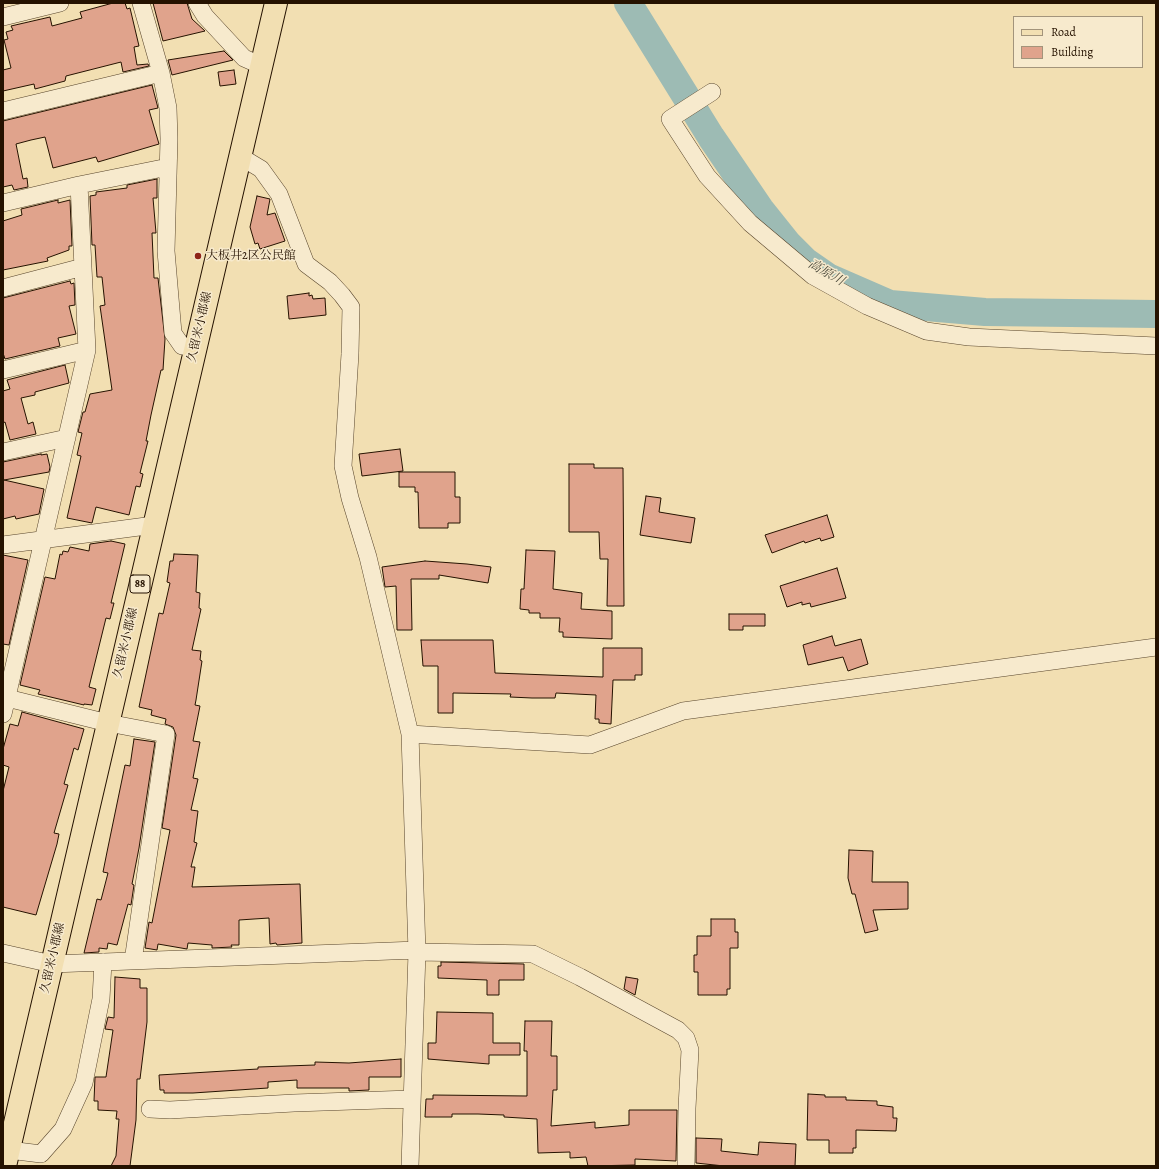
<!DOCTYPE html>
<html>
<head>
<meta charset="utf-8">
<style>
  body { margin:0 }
  #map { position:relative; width:1159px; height:1169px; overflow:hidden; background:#f2dfb2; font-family:Alegreya,serif }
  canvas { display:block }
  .frame { position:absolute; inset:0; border:4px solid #251200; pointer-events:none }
  .legend { position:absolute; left:1013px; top:16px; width:130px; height:52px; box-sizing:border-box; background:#f7eacd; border:1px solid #a3947b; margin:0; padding:5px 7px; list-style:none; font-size:12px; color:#251200 }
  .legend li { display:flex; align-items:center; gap:8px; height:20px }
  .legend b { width:20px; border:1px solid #a3947b }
</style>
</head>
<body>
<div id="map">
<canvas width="1159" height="1169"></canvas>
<div class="frame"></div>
<ul class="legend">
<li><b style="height:5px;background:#f2dfb2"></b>Road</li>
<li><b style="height:11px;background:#e0a38c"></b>Building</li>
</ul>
</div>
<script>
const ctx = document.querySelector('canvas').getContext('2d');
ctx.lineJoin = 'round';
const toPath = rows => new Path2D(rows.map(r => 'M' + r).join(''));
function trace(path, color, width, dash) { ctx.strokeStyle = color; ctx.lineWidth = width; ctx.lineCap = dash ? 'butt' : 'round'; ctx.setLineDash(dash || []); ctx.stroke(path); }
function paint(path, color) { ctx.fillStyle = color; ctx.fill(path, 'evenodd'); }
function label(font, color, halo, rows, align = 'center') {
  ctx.font = font + ' Alegreya,"Noto Serif JP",serif'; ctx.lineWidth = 3; ctx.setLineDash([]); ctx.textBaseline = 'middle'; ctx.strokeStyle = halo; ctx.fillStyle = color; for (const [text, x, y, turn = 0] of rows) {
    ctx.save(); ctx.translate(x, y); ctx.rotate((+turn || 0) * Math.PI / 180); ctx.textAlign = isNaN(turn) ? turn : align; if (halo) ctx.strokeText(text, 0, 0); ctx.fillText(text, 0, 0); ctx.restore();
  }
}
trace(toPath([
  [628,3,711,137,760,209,788,244,805,261,828,277,890,304,985,312,1156,314]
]), '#9dbbb4', 28);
const building = toPath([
  [113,3,125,3,127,9,130,8,139,46,134,47,137,65,148,64,149,66,123,72,121,62,66,76,65,81,35,89,34,84,3,91,3,70,11,68,4,40,8,39,6,32,13,30,11,26,50,17,52,26,82,18,80,12,113,3],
  [153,3,187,3,192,19,205,31,163,41,153,3],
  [224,51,233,60,172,75,168,60,224,51],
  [234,70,236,84,220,86,218,72,234,70],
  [152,85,158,108,149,110,159,144,98,162,96,157,53,168,45,137,31,140,16,144,23,179,27,178,28,187,14,190,12,185,3,187,3,121,152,85],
  [157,179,157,198,153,198,156,233,152,233,154,278,158,278,165,339,163,370,161,370,151,415,146,441,148,441,140,473,143,474,140,487,136,486,129,515,96,507,92,523,67,518,81,456,77,455,82,433,78,432,83,412,85,412,90,394,112,390,100,306,105,305,102,277,97,277,95,245,92,245,90,196,96,195,96,192,127,188,127,185,157,179],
  [257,196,270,199,267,215,275,213,285,241,260,249,258,243,255,244,250,227,257,196],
  [58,200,58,203,70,200,72,246,69,246,69,250,47,258,48,261,3,270,3,221,22,215,21,209,58,200],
  [70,281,71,284,74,283,75,305,69,306,76,334,58,338,60,346,5,359,3,353,3,298,70,281],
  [309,293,309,296,312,295,313,299,325,298,326,315,289,319,287,296,309,293],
  [65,365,69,383,35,392,35,395,21,398,28,424,33,422,36,434,10,440,5,422,3,423,3,391,10,389,7,380,65,365],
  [400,449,403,471,362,476,359,454,400,449],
  [41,454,41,455,47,454,50,467,49,472,4,480,44,489,39,514,16,519,15,516,3,519,3,462,41,454],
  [569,464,594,464,594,468,623,468,624,606,607,606,608,559,600,559,599,532,569,532,569,464],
  [399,472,455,472,455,497,460,497,460,523,448,523,448,528,419,528,418,492,415,492,415,487,399,487,399,472],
  [646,496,661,498,659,512,695,518,691,543,640,535,646,496],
  [827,515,834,537,821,541,820,538,805,543,804,541,772,553,765,535,827,515],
  [111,541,125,544,111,603,114,603,110,619,106,618,89,687,96,689,92,705,84,704,84,705,38,694,40,690,20,685,45,577,55,579,60,554,62,555,63,551,68,552,70,547,89,551,90,544,111,541],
  [526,550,555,551,553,589,582,593,581,609,612,611,612,639,563,637,563,632,559,632,560,618,540,618,540,613,529,613,529,610,520,609,521,589,524,589,526,550],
  [174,554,198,555,196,592,200,593,199,608,201,609,192,650,201,651,200,660,202,661,196,700,195,705,200,706,193,741,200,742,193,778,198,779,191,810,198,811,194,842,197,843,191,867,195,867,192,887,300,884,302,943,277,945,276,943,270,944,269,918,239,920,239,945,231,945,232,947,212,948,212,945,188,943,187,949,158,944,157,950,145,948,149,922,152,923,170,830,162,828,176,735,173,727,165,724,166,719,151,715,152,710,139,707,159,613,163,614,170,583,167,582,170,561,173,561,174,554],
  [3,555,28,560,9,645,3,644,3,555],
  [425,561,467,564,491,567,488,583,439,575,439,579,411,579,412,630,397,630,396,586,385,587,382,567,425,561],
  [837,568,846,598,811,607,810,603,802,605,802,602,787,607,780,586,837,568],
  [729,614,765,614,765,626,743,626,743,630,729,630,729,614],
  [832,636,835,646,861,639,868,664,848,671,843,657,808,665,803,645,832,636],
  [421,640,493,640,495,673,603,677,603,648,642,648,642,675,635,675,635,680,613,680,611,724,599,723,599,719,595,719,596,695,556,693,555,698,532,698,510,697,511,694,453,693,453,713,438,713,438,666,423,666,421,640],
  [22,712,84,729,78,750,74,748,64,784,68,785,54,833,59,834,57,844,36,915,3,907,3,791,9,767,3,765,3,749,10,724,18,726,22,712],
  [134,739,155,742,139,848,132,884,134,885,131,905,128,904,117,945,108,943,107,949,99,948,99,952,84,953,97,899,101,900,108,873,103,872,107,852,125,765,130,766,134,739],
  [849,850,873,851,872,882,908,882,908,909,873,910,878,930,865,933,855,894,852,894,848,878,849,850],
  [711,919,735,919,735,932,738,932,738,948,730,948,730,989,727,989,727,995,698,995,698,972,694,972,694,955,697,955,697,936,711,936,711,919],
  [441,962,524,964,524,980,499,980,499,995,487,995,487,980,438,978,438,966,441,966,441,962],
  [115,977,140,979,140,988,147,988,147,1022,140,1079,137,1079,136,1120,130,1166,111,1166,116,1156,119,1119,116,1119,117,1111,98,1110,98,1101,94,1101,95,1077,106,1077,113,1030,105,1029,108,1017,114,1018,115,977],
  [626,977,638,979,635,995,624,989,626,977],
  [437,1012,493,1013,493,1043,520,1043,520,1055,489,1055,489,1064,428,1059,428,1043,436,1043,437,1012],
  [525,1021,552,1021,551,1056,557,1056,557,1090,553,1090,551,1126,595,1122,595,1128,629,1125,629,1110,677,1110,676,1161,635,1159,635,1165,588,1166,586,1157,570,1158,570,1152,538,1153,537,1119,504,1117,504,1115,478,1114,452,1114,452,1117,425,1117,426,1099,433,1099,433,1095,527,1096,527,1051,524,1051,525,1021],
  [401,1059,401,1077,369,1077,369,1090,349,1091,349,1088,297,1088,297,1080,268,1082,268,1088,193,1093,164,1093,164,1090,160,1090,159,1075,258,1069,258,1067,315,1065,315,1062,349,1063,401,1059],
  [808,1094,825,1095,825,1097,846,1097,846,1100,877,1101,877,1105,893,1107,893,1118,897,1118,896,1131,856,1130,856,1148,853,1148,853,1153,829,1153,829,1140,807,1140,808,1094],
  [696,1138,722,1139,721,1151,758,1155,759,1142,796,1144,795,1166,724,1166,696,1163,696,1138]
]);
paint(building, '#e0a38c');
trace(building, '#251200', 1);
const minor = toPath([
  [141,3,161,73,168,108,169,139,166,251,173,333,182,346,196,347],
  [197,3,205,16,244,58,262,66],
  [3,17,60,3],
  [712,92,670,119,707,176,750,223,813,276,867,306,926,331,969,337,1156,346],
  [3,111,161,73],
  [241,157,261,169,279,194,306,264,330,282,342,295,351,307,350,354,343,466,350,498,368,557,410,734,417,952,410,1166],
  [3,203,79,185,168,167],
  [3,288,83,267],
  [3,370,87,350],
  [3,452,67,438],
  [3,545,154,525],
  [7,698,108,723,166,734,133,961],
  [3,714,87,350,79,185],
  [410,734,590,745,683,711,1156,647],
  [417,952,533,954,580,977,678,1030,686,1038,690,1050,687,1108,686,1166],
  [3,953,52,964,417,950],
  [150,1109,170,1110,294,1103,411,1099],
  [9,1150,41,1154,63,1129,84,1083,101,999,103,962]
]);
const primary = toPath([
  [5,1166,276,3]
]);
trace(minor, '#58452c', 18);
trace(primary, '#251200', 24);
trace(minor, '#f7eacd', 17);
trace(primary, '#f2dfb2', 22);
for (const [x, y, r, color] of [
  [198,256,4,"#8f2418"]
]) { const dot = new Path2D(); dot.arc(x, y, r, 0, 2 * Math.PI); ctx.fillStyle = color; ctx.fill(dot); trace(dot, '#f7eacd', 1.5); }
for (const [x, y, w] of [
  [140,584,20]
]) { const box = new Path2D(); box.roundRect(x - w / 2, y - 9, w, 18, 3); ctx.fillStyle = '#f7eacd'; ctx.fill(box); trace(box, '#251200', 1); }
label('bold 11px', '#251200', null, [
  ["88",140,584]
]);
label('12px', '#251200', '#f7eacd', [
  ["大板井2区公民館",206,256]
], 'left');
label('12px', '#251200', '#f7eacd', [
  ["久留米小郡線",200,327,-77],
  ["久留米小郡線",126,643,-77],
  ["久留米小郡線",53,958,-77]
]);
label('italic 13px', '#4f4d3f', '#f7eacd', [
  ["高原川",826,273,30]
]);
</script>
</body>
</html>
